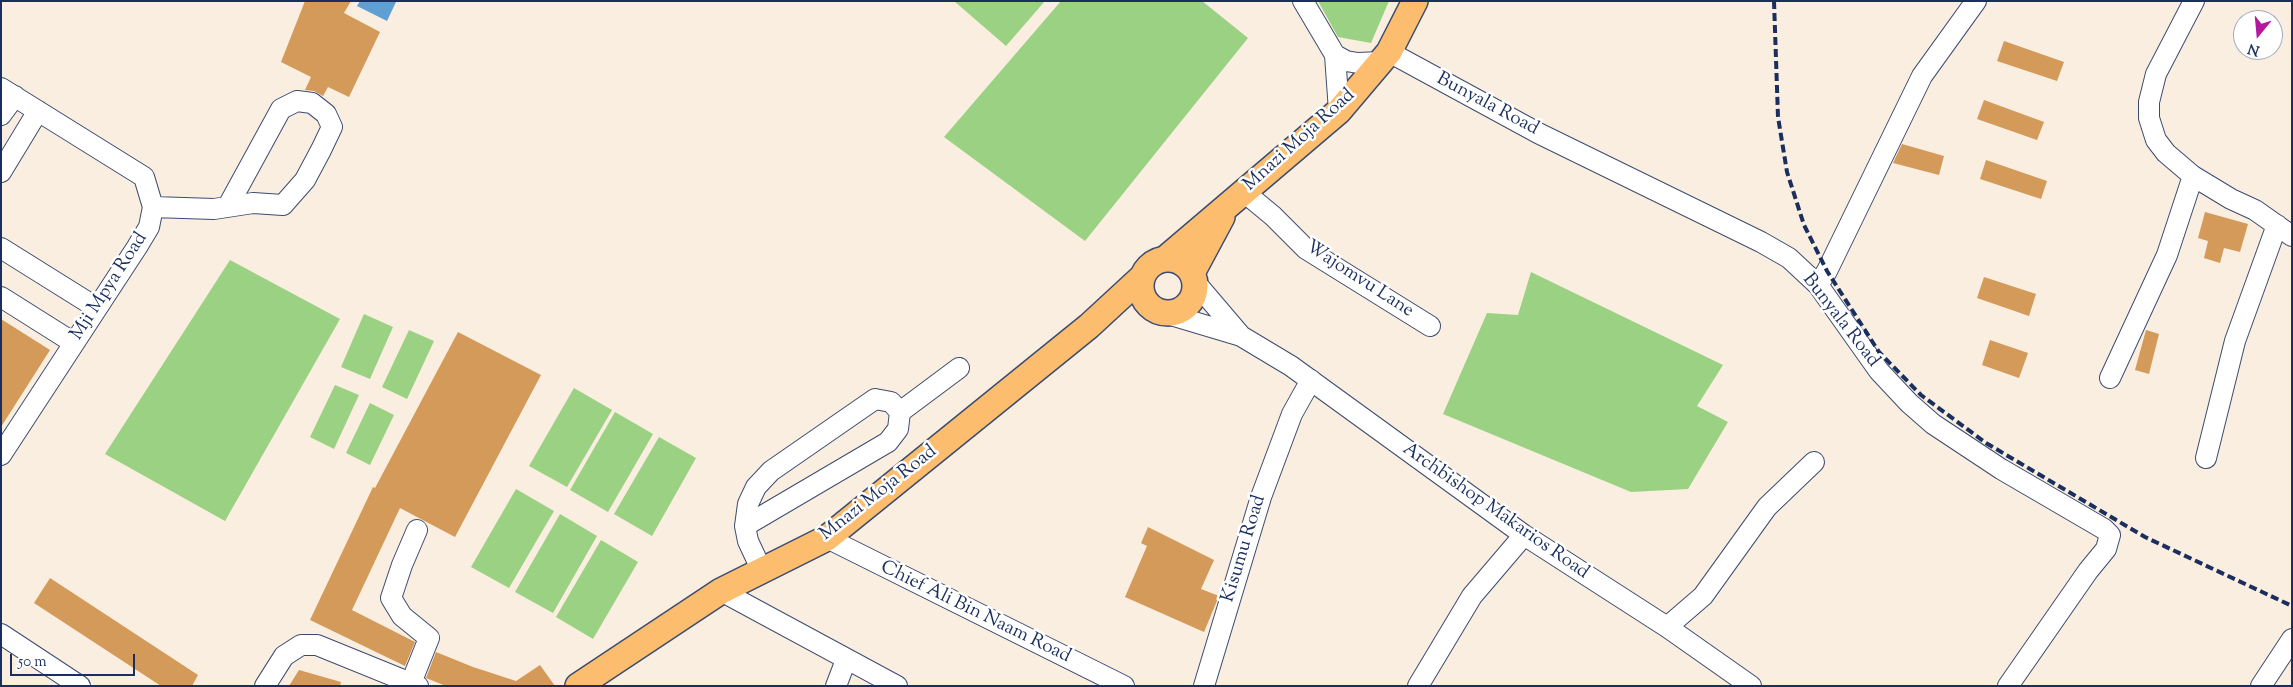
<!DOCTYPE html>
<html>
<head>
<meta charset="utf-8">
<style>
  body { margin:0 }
  #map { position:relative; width:2293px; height:687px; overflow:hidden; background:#f9eedf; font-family:"Sorts Mill Goudy",serif }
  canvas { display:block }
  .frame { position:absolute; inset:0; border:2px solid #1b2f5e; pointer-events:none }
  .north { position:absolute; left:2233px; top:10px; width:50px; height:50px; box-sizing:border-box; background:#fff; border:1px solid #a4acbf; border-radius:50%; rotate:197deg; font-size:14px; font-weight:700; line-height:20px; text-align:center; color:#1b2f5e }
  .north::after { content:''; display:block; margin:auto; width:18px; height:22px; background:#b5179e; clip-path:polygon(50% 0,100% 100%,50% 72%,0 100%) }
  .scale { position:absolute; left:10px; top:654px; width:125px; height:22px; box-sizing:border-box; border:2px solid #1b2f5e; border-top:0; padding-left:6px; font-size:15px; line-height:18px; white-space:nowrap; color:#1b2f5e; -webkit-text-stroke:4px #fff; paint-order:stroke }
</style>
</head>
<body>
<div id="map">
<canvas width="2293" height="687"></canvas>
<div class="frame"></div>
<div class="north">N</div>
<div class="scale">50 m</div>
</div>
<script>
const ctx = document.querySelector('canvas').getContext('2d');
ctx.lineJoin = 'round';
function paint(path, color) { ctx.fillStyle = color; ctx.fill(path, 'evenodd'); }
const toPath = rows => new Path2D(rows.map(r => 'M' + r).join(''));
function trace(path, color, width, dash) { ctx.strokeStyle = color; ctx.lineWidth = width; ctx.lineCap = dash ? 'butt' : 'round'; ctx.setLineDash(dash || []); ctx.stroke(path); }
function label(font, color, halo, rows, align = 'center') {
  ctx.font = font + ' "Sorts Mill Goudy",serif'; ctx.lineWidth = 5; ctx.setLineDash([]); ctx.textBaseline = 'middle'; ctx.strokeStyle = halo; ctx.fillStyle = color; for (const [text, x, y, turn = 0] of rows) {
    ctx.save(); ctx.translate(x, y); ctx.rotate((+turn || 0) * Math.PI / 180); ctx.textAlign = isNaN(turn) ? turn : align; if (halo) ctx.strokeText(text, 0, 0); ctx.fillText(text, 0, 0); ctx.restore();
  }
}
paint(toPath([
  [954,1,1045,1,1006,46],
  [1061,1,1202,1,1248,38,1085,241,944,137],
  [1318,1,1389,1,1371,43,1338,37],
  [230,260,340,319,225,521,105,454],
  [1531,272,1723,365,1697,406,1728,422,1688,489,1631,492,1443,414,1487,313,1518,315],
  [364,314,393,327,370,379,341,367],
  [409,330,434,341,407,399,382,387],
  [335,385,359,395,334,449,310,437],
  [574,388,612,410,567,487,529,466],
  [370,403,394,415,370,465,346,453],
  [615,412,653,434,608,512,570,490],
  [659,437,696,458,652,536,614,514],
  [516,489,554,511,509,588,471,567],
  [560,514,597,536,553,613,515,592],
  [601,540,638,562,593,639,556,617]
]), '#9ad183');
paint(toPath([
  [360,1,394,1,396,2,387,21,357,6]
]), '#5fa0d2');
paint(toPath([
  [305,1,351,1,344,13,380,32,349,97,328,87,323,96,314,91,305,90,311,77,281,62],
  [2004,41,2064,62,2057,81,1997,61],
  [1984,100,2044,122,2037,140,1977,119],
  [1902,144,1944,156,1939,175,1893,163],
  [1986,160,2047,181,2041,199,1980,179],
  [2205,212,2248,224,2240,252,2224,248,2220,263,2204,258,2208,241,2198,238],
  [1984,277,2036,294,2029,316,1977,298],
  [1,319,50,350,1,427],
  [2146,330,2159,334,2149,374,2135,370],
  [458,332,541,375,455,537,400,508,352,610,415,642,405,666,310,620,373,487,375,488],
  [1990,340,2028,353,2019,378,1982,365],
  [1148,527,1214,560,1201,589,1219,596,1204,632,1125,597,1147,546,1141,543],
  [50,578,198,675,192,686,161,686,34,603],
  [436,652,473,667,516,681,540,665,555,686,446,686,426,678],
  [299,670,341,682,340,686,289,686]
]), '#d39a59');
const minor = toPath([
  [1303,1,1335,55,1339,111],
  [2194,1,2156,74,2149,102,2149,118,2156,140,2166,153,2193,176,2231,199,2255,210,2292,236],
  [1389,52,1538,133,1761,242,1789,258,1818,285,1879,371,1909,403,1933,424,2001,469,2104,529,2110,535,2106,549,2088,571,2008,686],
  [1335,55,1346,61,1358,63,1380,62],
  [1,88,144,177,153,207,149,227,137,247,1,455],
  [1,115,15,96],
  [1,172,38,111],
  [1244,192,1273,216,1306,249,1430,326],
  [153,207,214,209,253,203,283,205,305,180,321,150,332,127,326,114,312,103,297,101,281,109,228,206],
  [1,248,97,308],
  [1195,282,1241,336],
  [1818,285,1827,271,1922,76,1976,1],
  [1,297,74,343],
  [1164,313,1241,336,1291,366,1524,535,1667,627,1751,686],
  [2110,378,2167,255,2193,176],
  [875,399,891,402,900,412,898,429,888,442,745,526,748,504,756,487,771,471,875,399],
  [900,412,959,368],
  [2206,458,2235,341,2277,225],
  [745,526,748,541,762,571],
  [827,538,1124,686],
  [721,591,897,686],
  [1667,627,1703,596,1767,507,1814,462],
  [1,634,80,686],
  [411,683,429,638,402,616,391,598,402,565,417,530],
  [265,686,284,656,301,645,317,645,418,686],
  [836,686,846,660],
  [1204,686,1261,497,1292,414,1311,380],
  [1418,686,1472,596,1524,535],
  [2261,686,2292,639]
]);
const major = toPath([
  '1141 286a27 27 0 1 1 54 0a27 27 0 1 1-54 0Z',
  [1165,259,1339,111,1389,52,1415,1],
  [1192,273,1222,217],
  [578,686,721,591,827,538,1089,326,1141,278]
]);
trace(minor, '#3c4c71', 22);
trace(major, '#3c4c71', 28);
trace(minor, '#fff', 20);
trace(major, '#fcbd6f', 25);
trace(toPath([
  [1774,1,1778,117,1787,172,1804,225,1827,271,1879,352,1921,395,1986,443,2145,537,2292,606]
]), '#1b2f5e', 4, [8, 4]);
label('19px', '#1b2f5e', '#fff', [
  ["Bunyala Road",1487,105,28],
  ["Mnazi Moja Road",1300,141,-42],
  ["Wajomvu Lane",1359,280,33],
  ["Mji Mpya Road",110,287,-57],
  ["Bunyala Road",1840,321,52],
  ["Mnazi Moja Road",879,494,-38],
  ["Archbishop Makarios Road",1495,512,35],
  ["Kisumu Road",1245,549,-73],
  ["Chief Ali Bin Naam Road",975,613,26]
]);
</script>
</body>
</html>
